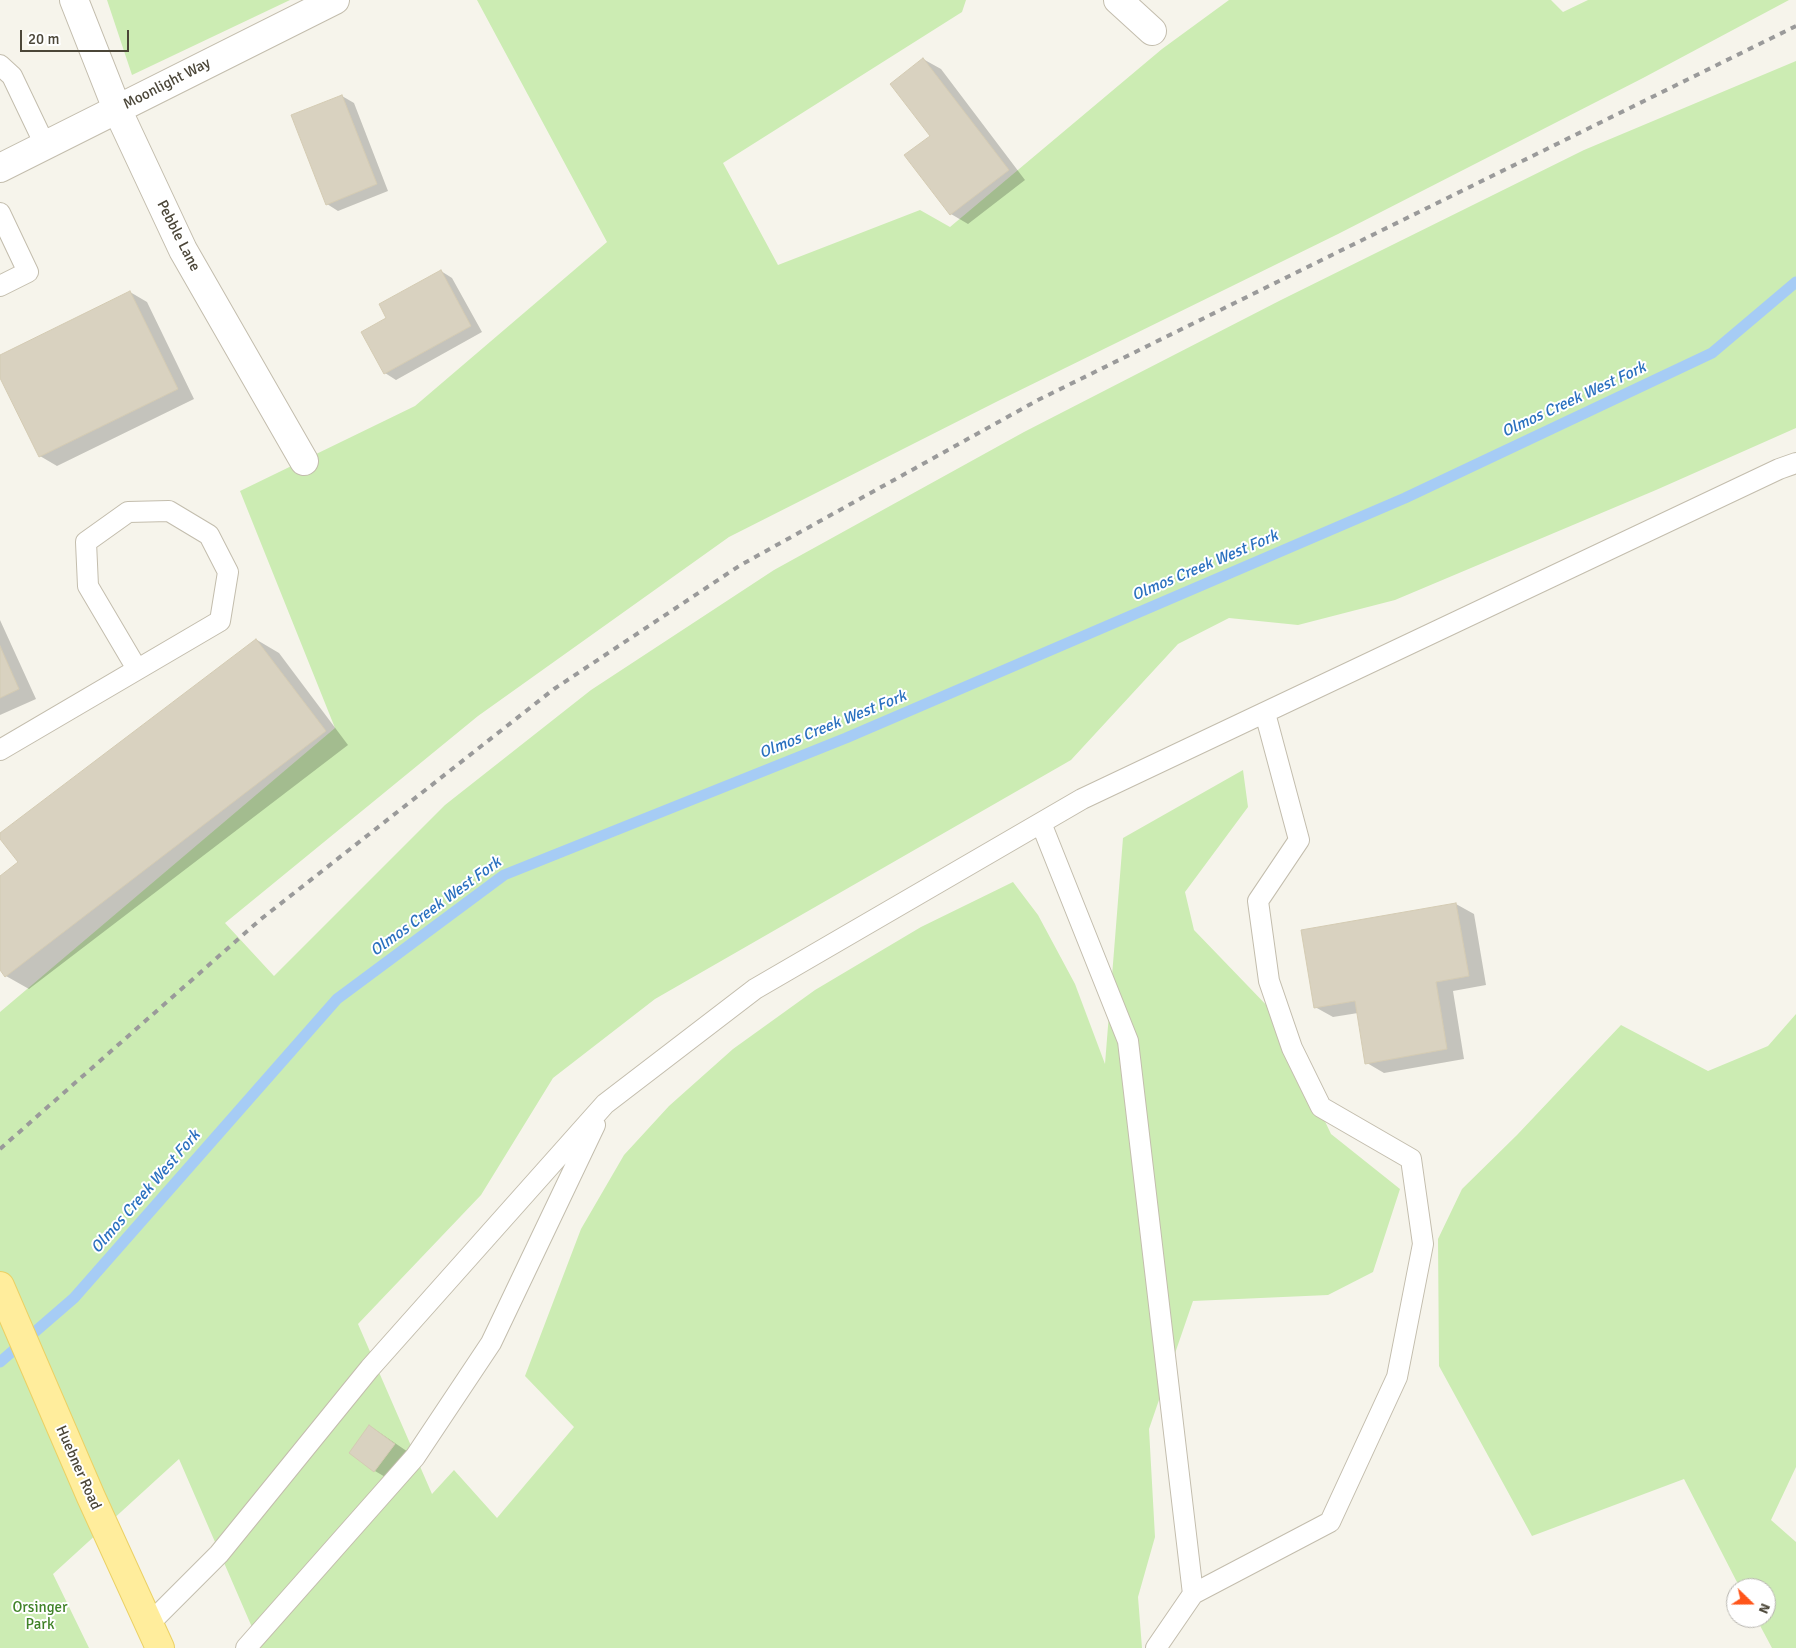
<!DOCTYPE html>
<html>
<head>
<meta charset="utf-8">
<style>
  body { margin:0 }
  #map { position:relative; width:1796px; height:1648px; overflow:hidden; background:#f6f4eb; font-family:Signika,sans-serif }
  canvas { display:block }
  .north { position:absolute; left:1726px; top:1578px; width:50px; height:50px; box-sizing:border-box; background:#fff; border:1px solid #b7b5af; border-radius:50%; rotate:112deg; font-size:14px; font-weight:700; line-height:20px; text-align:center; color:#4b4638 }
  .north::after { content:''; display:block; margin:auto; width:18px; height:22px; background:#ff551a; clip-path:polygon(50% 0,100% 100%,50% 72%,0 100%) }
  .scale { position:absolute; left:20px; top:30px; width:109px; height:22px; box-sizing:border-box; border:2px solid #4b4638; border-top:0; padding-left:6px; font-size:15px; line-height:18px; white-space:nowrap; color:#4b4638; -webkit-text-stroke:4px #fff; paint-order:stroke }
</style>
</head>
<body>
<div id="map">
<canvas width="1796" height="1648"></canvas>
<div class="north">N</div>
<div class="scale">20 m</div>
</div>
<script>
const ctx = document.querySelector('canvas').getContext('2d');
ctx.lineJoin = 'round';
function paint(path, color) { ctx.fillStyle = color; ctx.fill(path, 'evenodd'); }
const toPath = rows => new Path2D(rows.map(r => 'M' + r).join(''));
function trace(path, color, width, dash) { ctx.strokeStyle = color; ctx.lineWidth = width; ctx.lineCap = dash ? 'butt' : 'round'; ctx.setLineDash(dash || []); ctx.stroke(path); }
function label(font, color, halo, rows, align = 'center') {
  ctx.font = font + ' Signika,sans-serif'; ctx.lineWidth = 4; ctx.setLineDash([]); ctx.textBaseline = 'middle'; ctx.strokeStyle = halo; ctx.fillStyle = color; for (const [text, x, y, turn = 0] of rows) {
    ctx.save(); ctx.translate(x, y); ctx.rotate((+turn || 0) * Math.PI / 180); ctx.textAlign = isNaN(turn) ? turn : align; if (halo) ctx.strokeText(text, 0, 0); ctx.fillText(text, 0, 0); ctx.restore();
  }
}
paint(toPath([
  [107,0,290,0,132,75],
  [477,0,966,0,962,12,723,163,778,265,920,210,950,227,1162,49,1229,0,1551,0,1563,12,1588,0,1789,0,1643,78,1338,234,998,401,729,537,478,716,225,923,274,976,445,805,591,690,774,570,1024,432,1281,300,1584,150,1796,61,1796,428,1656,490,1395,600,1298,625,1229,618,1178,644,1071,760,655,999,553,1078,481,1195,358,1324,432,1494,454,1470,497,1518,574,1427,525,1376,581,1229,624,1155,669,1106,733,1049,815,990,921,927,1013,882,1038,915,1075,984,1105,1064,1123,838,1243,770,1248,807,1185,892,1194,930,1273,1012,1331,1134,1400,1189,1373,1272,1328,1295,1193,1301,1149,1429,1155,1537,1138,1597,1142,1648,261,1648,179,1459,53,1574,89,1648,0,1648,0,1012,335,728,240,491,415,406,607,242],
  [1796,1014,1796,1467,1771,1520,1796,1542,1796,1648,1772,1648,1756,1618,1766,1618,1766,1588,1740,1588,1684,1479,1532,1536,1439,1366,1438,1239,1462,1189,1517,1135,1621,1025,1708,1071,1768,1046]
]), '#ccecb3');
paint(toPath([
  [923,59,941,69,1025,180,968,224,951,214,931,136],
  [342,96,354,103,388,191,338,211,327,204],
  [441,271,452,278,482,332,396,380,385,373],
  [130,292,147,302,194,399,57,466,40,456,0,375,0,357],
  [0,620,36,699,0,715],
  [257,640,279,653,348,745,29,989,6,976,0,968,0,878,20,863,0,835],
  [1456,904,1474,914,1486,985,1453,991,1464,1059,1384,1073,1367,1063,1358,1013,1333,1017,1315,1007],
  [370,1426,411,1454,392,1481,375,1471]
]), '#0003');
trace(toPath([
  [0,1362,74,1298,337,999,504,875,846,738,1405,498,1712,353,1796,282]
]), '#a6ccf5', 11);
const building = toPath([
  [923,58,1009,170,950,215,904,155,930,136,890,84,923,58],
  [342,95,377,184,326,205,291,115,342,95],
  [441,270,471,326,384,374,361,332,386,318,379,304,441,270],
  [130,291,178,389,39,457,0,378,0,355,130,291],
  [256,639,326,731,5,977,0,970,0,876,18,862,0,839,0,833,256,639],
  [0,646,19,689,0,698,0,646],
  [1456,903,1469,976,1436,982,1447,1049,1365,1064,1355,1001,1314,1008,1301,930,1456,903],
  [369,1425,395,1444,374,1472,349,1453,369,1425]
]);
paint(building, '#d9d2c0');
trace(building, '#d4cbb3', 1);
const service = toPath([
  [0,65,12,76,45,145],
  [0,213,28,272,0,286],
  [0,750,220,621,228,572,209,535,169,511,128,512,86,542,88,586,137,669],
  [1041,823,1128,1041,1193,1594,1156,1648],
  [1193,1594,1330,1522,1397,1377,1423,1244,1411,1159,1321,1107,1292,1048,1269,981,1258,901,1299,840,1265,713],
  [149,1624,219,1554,370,1368,605,1104,755,989,1082,799,1779,469,1796,463],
  [246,1648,415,1457,491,1343,595,1125]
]);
const minor = toPath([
  [74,0,117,109,183,250,304,461],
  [1118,0,1152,31],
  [0,168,335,0]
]);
const primary = toPath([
  [0,1286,91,1497,160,1648]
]);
trace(service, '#c3bdad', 22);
trace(minor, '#c3bdad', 30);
trace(primary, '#ebd165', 30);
trace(service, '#fff', 20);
trace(minor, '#fff', 28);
trace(primary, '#ffed9c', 28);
trace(toPath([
  [0,1149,261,919,554,689,739,566,1038,400,1796,26]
]), '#9a9a9a', 4, [6, 6]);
label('15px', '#4b4638', '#fff', [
  ["Moonlight Way",167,84,-27],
  ["Pebble Lane",178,236,63],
  ["Huebner Road",78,1468,66]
]);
label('15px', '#3f8227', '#fff', [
  ["Orsinger",40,1608],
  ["Park",40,1625]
]);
label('italic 16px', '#2a70bf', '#fff', [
  ["Olmos Creek West Fork",1574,400,-25],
  ["Olmos Creek West Fork",1205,566,-23],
  ["Olmos Creek West Fork",833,725,-22],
  ["Olmos Creek West Fork",436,907,-36],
  ["Olmos Creek West Fork",146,1192,-49]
]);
</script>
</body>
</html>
